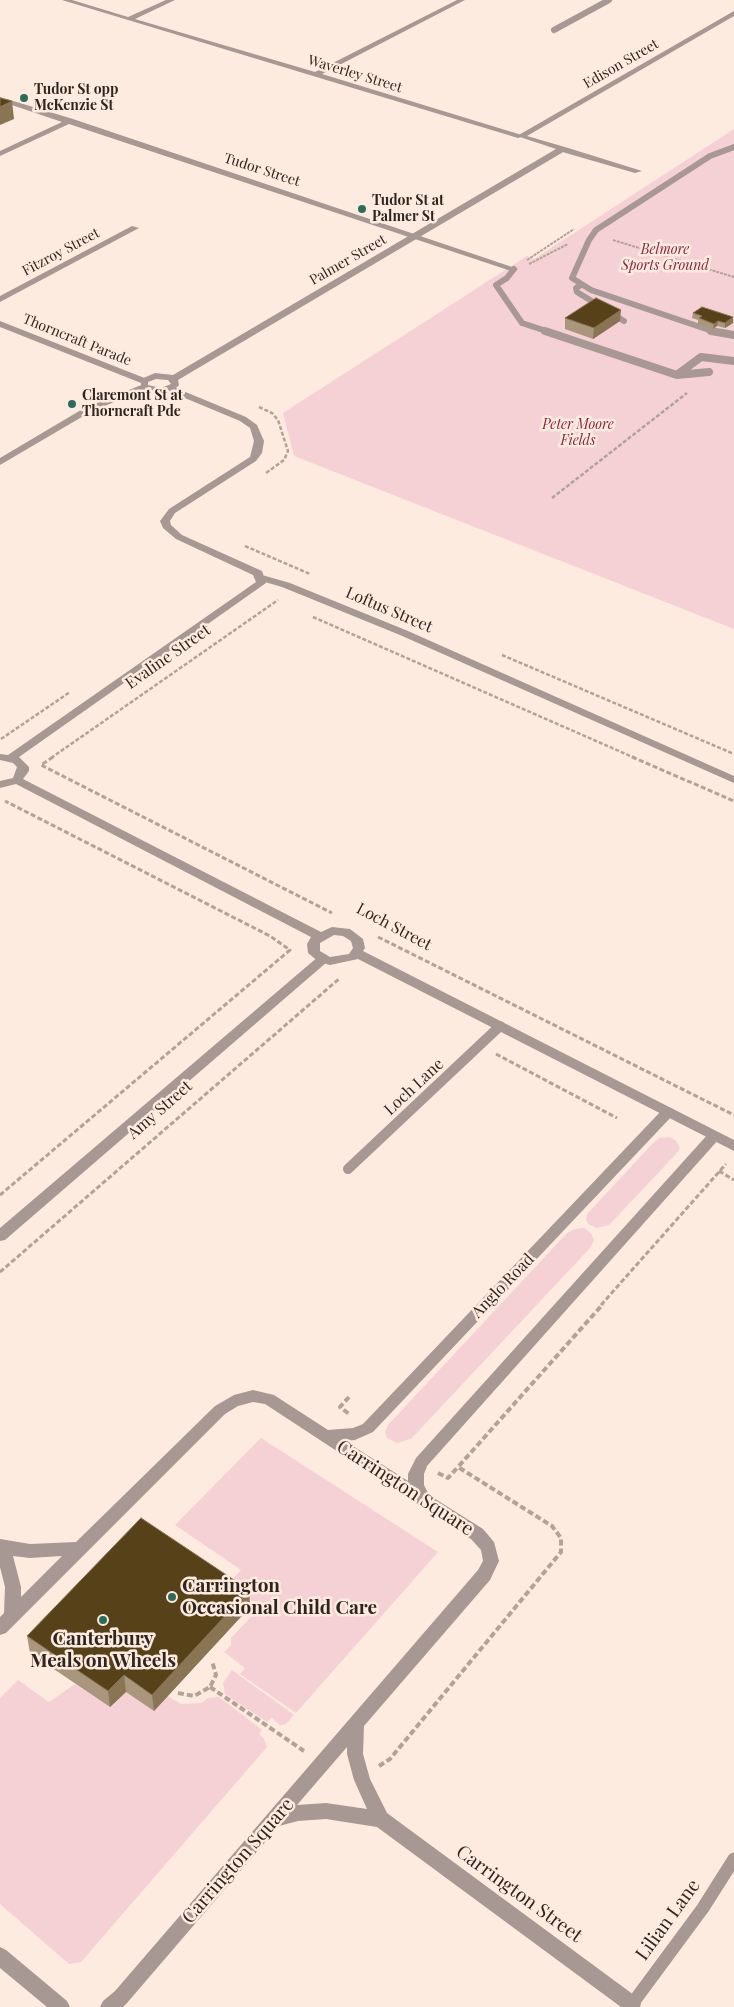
<!DOCTYPE html>
<html>
<head>
<meta charset="utf-8">
<style>
  body { margin:0 }
  canvas { display:block; background:#fdebdf }
</style>
</head>
<body>
<canvas width="734" height="2007"></canvas>
<script>
const ctx = document.querySelector('canvas').getContext('2d');
ctx.lineJoin = 'round';
function paint(path, color) { ctx.fillStyle = color; ctx.fill(path, 'evenodd'); }
const toPath = rows => new Path2D(rows.map(r => 'M' + r).join(''));
function trace(path, color, width, dash) { ctx.strokeStyle = color; ctx.lineWidth = width; ctx.lineCap = dash ? 'butt' : 'round'; ctx.setLineDash(dash || []); ctx.stroke(path); }
function label(font, color, halo, rows, align = 'center') {
  ctx.font = font + ' "Playfair Display",serif'; ctx.lineWidth = 5; ctx.setLineDash([]); ctx.textBaseline = 'middle'; ctx.strokeStyle = halo; ctx.fillStyle = color; for (const [text, x, y, turn = 0] of rows) {
    ctx.save(); ctx.translate(x, y); ctx.rotate((+turn || 0) * Math.PI / 180); ctx.textAlign = isNaN(turn) ? turn : align; if (halo) ctx.strokeText(text, 0, 0); ctx.fillText(text, 0, 0); ctx.restore();
  }
}
paint(toPath([
  [734,129,734,629,294,456,283,413,527,256,534,259],
  [670,1137,676,1141,680,1148,676,1154,609,1225,597,1228,588,1224,586,1219,587,1214,654,1142,660,1138],
  [584,1228,591,1233,594,1240,591,1247,411,1439,397,1443,387,1438,385,1432,388,1425,567,1233,575,1229],
  [261,1438,438,1552,296,1713,240,1674,245,1668,224,1652,231,1645,231,1638,260,1607,228,1584,241,1570,175,1525],
  [232,1670,294,1715,286,1724,280,1725,272,1718,267,1722,225,1694,223,1683],
  [18,1680,49,1702,75,1684,110,1707,126,1692,168,1696,181,1704,202,1703,208,1698,219,1697,262,1730,259,1734,264,1739,267,1747,81,1962,69,1964,0,1904,0,1698]
]), '#f5d1d5');
trace(toPath([
  [613,240,734,277],
  [527,260,574,229],
  [529,264,568,244]
]), '#b2a298', 2, [3, 1]);
trace(toPath([
  [259,407,272,413,278,420,288,451,284,460,266,473],
  [552,498,687,393],
  [245,546,310,574],
  [313,617,635,758],
  [502,655,734,754],
  [1,739,70,692],
  [51,758,278,600]
]), '#b2a298', 2.5, [4, 2]);
trace(toPath([
  [53,757,41,765,332,913],
  [632,757,734,801],
  [378,937,734,1115],
  [496,1054,617,1118],
  [719,1171,734,1180],
  [0,1195,290,950,270,936,5,801],
  [0,1272,340,978],
  [601,1305,726,1164]
]), '#b2a298', 3, [5, 2.5]);
trace(toPath([
  [349,1397,340,1407,349,1414],
  [438,1473,448,1478,458,1467],
  [210,1687,304,1751],
  [178,1693,194,1696,210,1687,216,1675,212,1661],
  [379,1766,390,1759,561,1552,561,1538,552,1526,458,1467,603,1304]
]), '#b2a298', 4, [6, 3]);
trace(toPath([
  [554,30,609,0],
  [514,269,507,278,496,285,522,323,549,332],
  [581,285,576,288,577,292,624,321],
  [715,332,591,290,572,278,589,240,596,230,710,156,734,147]
]), '#a79894', 6);
trace(toPath([
  [545,331,677,375,709,372],
  [711,331,734,335],
  [678,374,701,357,734,361]
]), '#a79894', 8);
trace(toPath([
  [348,1169,500,1026]
]), '#a79894', 10);
trace(toPath([
  [632,2004,703,1908,734,1859]
]), '#a79894', 13);
paint(toPath([
  [62,0,72,0,128,17,166,0,175,0,135,19,315,72,457,0,465,0,322,74,525,136,518,138,62,0],
  [0,97,73,119,518,269,511,271,69,124,0,156,0,151,62,122,0,101,0,97],
  [559,147,565,147,642,171,635,173,559,151,559,147],
  [132,226,139,228,0,302,0,296,132,226],
  [0,321,147,379,148,381,141,383,0,327,0,321],
  [144,384,147,385,147,389,92,411,0,465,0,458,86,407,144,384],
  [262,575,290,583,408,631,734,776,734,783,400,635,282,587,258,580,258,576,262,575],
  [323,955,327,956,329,959,327,962,5,1240,0,1241,0,1228,319,956,323,955],
  [668,1107,673,1109,675,1112,673,1115,373,1432,355,1440,345,1441,408,1481,408,1474,416,1458,709,1133,719,1133,721,1136,719,1139,427,1466,424,1474,424,1485,429,1495,483,1529,494,1542,499,1561,490,1580,364,1726,363,1754,370,1779,387,1813,638,1998,641,2004,640,2007,621,2007,377,1827,326,1819,298,1821,279,1826,127,2003,123,2007,100,2007,103,2001,115,1991,478,1570,483,1561,481,1550,471,1539,265,1404,253,1402,238,1406,225,1414,6,1633,0,1635,0,1617,4,1613,5,1587,0,1567,0,1539,30,1544,76,1542,215,1406,234,1395,253,1390,274,1395,328,1430,353,1428,363,1424,663,1109,668,1107],
  [13,1556,30,1558,62,1556,21,1597,21,1587,13,1556],
  [347,1747,347,1754,354,1780,367,1809,326,1803,297,1805,347,1747],
  [0,1947,6,1950,67,2001,70,2007,47,2007,0,1968,0,1947]
]), '#a79894');
paint(toPath([
  [734,11,734,16,527,136,565,147,565,151,178,380,179,385,176,388,246,417,257,425,264,441,262,453,256,461,175,513,170,521,171,525,182,535,262,571,266,583,19,757,29,767,29,771,23,779,321,932,332,927,350,929,363,939,365,948,363,951,734,1140,734,1151,358,959,330,965,319,962,308,953,307,944,311,937,16,784,0,788,0,781,13,778,17,767,13,763,0,760,0,754,8,755,256,582,253,575,176,539,163,528,160,521,169,509,250,457,254,441,250,428,240,421,168,391,162,394,141,389,141,379,155,373,173,375,556,149,517,136,734,11],
  [156,379,168,380,171,384,161,388,148,385,148,382,156,379],
  [334,935,343,936,351,941,353,948,349,954,330,957,320,951,320,943,334,935]
]), '#a79894');
paint(toPath([
  [693,313,733,323,725,328,717,326,713,329,698,324,698,320,692,318],
  [565,318,620,321,593,339,565,329],
  [249,1590,250,1607,154,1711,126,1692,110,1707,30,1653,27,1636]
]), '#aa967c');
paint(toPath([
  [12,101,14,119,0,125,0,107],
  [621,310,620,321,593,339,594,328],
  [733,317,733,323,725,328,725,323],
  [718,321,717,326,713,329,714,324],
  [249,1590,250,1607,154,1711,152,1695],
  [124,1675,126,1692,110,1707,108,1691]
]), '#897454');
const building = toPath([
  [0,98,12,101,0,107,0,98],
  [596,298,621,310,594,328,565,318,596,298],
  [702,307,733,317,725,323,718,321,714,324,699,318,702,316,693,313,702,307],
  [141,1518,249,1590,152,1695,124,1675,108,1691,27,1636,141,1518]
]);
paint(building, '#574118');
trace(building, '#897454', 1);
for (const [x, y, r, color] of [
  [24,98,5,"#2b6c5c"],
  [362,209,5,"#2b6c5c"],
  [72,404,5,"#2b6c5c"],
  [172,1597,5,"#2b6c5c"],
  [103,1620,5,"#2b6c5c"]
]) { const dot = new Path2D(); dot.arc(x, y, r, 0, 2 * Math.PI); ctx.fillStyle = color; ctx.fill(dot); trace(dot, '#fdebdf', 2); }
label('14px', '#30251e', '#fdebdf', [
  ["Edison Street",621,64,-30],
  ["Waverley Street",355,74,17],
  ["Tudor Street",262,170,18],
  ["Fitzroy Street",61,252,-28],
  ["Palmer Street",348,260,-30],
  ["Thorncraft Parade",77,340,22]
]);
label('bold 14px', '#30251e', '#fdebdf', [
  ["Tudor St opp",34,90],
  ["McKenzie St",34,106],
  ["Tudor St at",372,201],
  ["Palmer St",372,217],
  ["Claremont St at",82,396],
  ["Thorncraft Pde",82,412]
], 'left');
label('italic 14px', '#8a243f', '#fdebdf', [
  ["Belmore",665,250],
  ["Sports Ground",665,266],
  ["Peter Moore",578,425],
  ["Fields",578,441]
]);
label('16px', '#30251e', '#fdebdf', [
  ["Loftus Street",389,610,23],
  ["Evaline Street",168,657,-35],
  ["Loch Street",394,927,28],
  ["Loch Lane",414,1087,-43],
  ["Amy Street",160,1110,-41],
  ["Anglo Road",503,1286,-46]
]);
label('19px', '#30251e', '#fdebdf', [
  ["Carrington Square",405,1488,33],
  ["Carrington Square",238,1861,-49],
  ["Carrington Street",519,1894,36],
  ["Lilian Lane",668,1920,-54]
]);
label('bold 19px', '#30251e', '#fdebdf', [
  ["Carrington",182,1586],
  ["Occasional Child Care",182,1608],
  ["Canterbury",103,1639,"center"],
  ["Meals on Wheels",103,1661,"center"]
], 'left');
</script>
</body>
</html>
